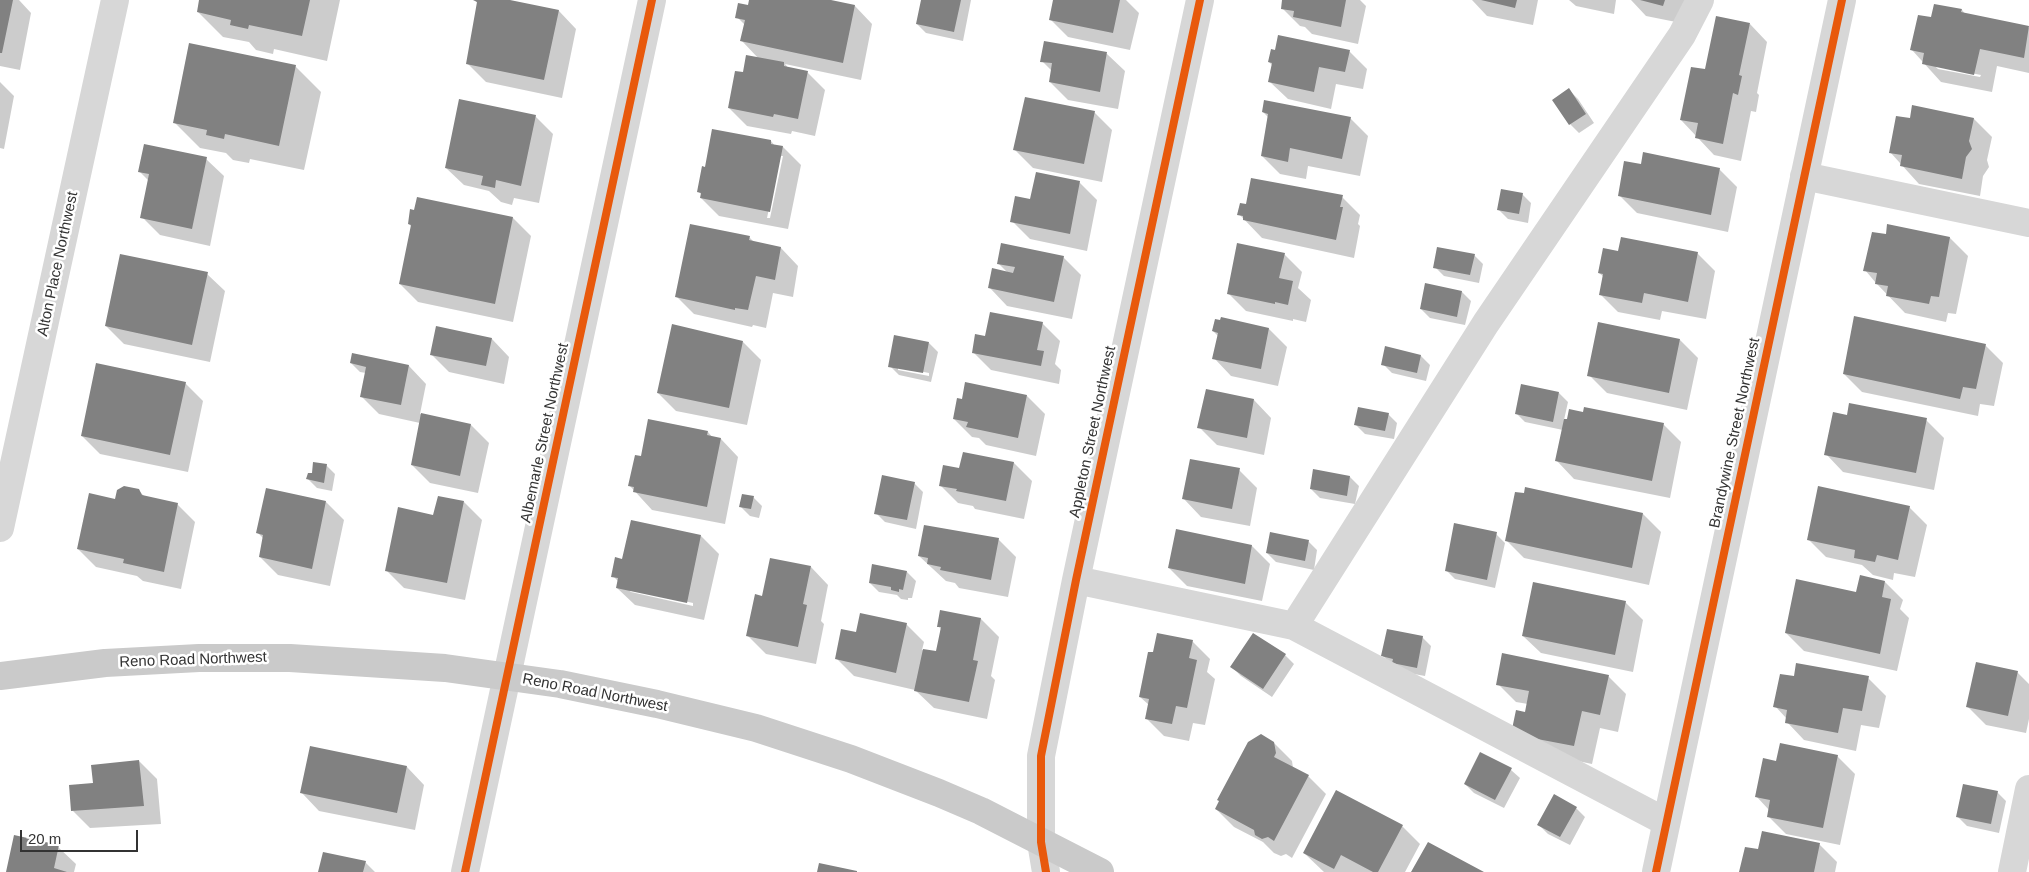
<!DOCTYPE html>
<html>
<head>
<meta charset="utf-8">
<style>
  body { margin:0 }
  #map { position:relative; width:2029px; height:872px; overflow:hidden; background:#fff; font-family:Arial,sans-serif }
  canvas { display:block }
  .scale { position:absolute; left:20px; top:830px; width:118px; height:22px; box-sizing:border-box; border:2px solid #333; border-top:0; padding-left:6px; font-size:15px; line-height:18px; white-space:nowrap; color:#333; -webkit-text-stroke:4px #fff; paint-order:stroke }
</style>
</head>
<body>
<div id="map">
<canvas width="2029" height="872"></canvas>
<div class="scale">20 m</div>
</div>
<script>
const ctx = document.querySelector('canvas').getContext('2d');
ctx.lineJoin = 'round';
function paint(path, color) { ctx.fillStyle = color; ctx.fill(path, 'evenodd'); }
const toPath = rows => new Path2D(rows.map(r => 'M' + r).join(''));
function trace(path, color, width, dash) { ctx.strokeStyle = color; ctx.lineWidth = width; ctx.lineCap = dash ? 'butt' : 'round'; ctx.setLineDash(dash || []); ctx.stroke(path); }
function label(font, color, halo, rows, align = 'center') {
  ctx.font = font + ' Arial,sans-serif'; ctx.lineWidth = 5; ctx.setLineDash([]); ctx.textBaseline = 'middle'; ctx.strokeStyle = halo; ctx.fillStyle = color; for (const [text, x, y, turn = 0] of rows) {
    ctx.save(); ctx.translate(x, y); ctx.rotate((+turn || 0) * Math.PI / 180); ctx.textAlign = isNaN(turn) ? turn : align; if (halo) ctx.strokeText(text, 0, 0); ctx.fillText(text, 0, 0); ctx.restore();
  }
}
paint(toPath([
  [0,0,19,0,31,13,20,70,0,66],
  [200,0,340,0,327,61,274,49,273,54,256,50,249,42,223,37,198,12],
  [475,0,503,0,559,11,576,29,562,98,486,82,468,64,478,4],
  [750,0,827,0,855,6,872,24,861,80,785,64,789,69,807,72,825,90,815,136,792,131,791,134,747,126,729,108,744,74,759,59,742,41,745,25,737,17,749,7],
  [922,0,971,0,963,41,926,33,917,24],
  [1055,0,1126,0,1139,13,1130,50,1068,37,1050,19],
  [1283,0,1360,0,1366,6,1358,44,1312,34,1305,27,1300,26,1282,8],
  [1472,0,1538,0,1533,25,1487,16],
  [1569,0,1616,0,1614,14,1576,6],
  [1631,0,1698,0,1681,23,1646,16],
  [1962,10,1966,15,2029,28,2029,73,1997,66,1992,92,1941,82,1912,50,1932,18],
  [1935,66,1981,75,1980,77,1938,69],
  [1750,24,1767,42,1757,93,1759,95,1756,112,1751,111,1741,161,1714,155,1681,120,1706,71],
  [1045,42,1107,54,1125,71,1118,109,1068,100,1050,82,1052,71,1042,61],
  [1349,51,1367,69,1363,89,1336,84,1331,109,1288,99,1270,82,1273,66,1269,62],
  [295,66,321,92,304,170,250,159,249,163,233,160,226,153,200,148,174,122],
  [0,82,14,96,4,149,0,148],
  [1569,90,1578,99,1594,123,1579,133,1570,124,1554,100],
  [1094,112,1112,130,1102,182,1033,168,1015,150],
  [1263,112,1350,118,1368,136,1360,176,1308,166,1306,179,1280,174,1262,156,1268,117],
  [535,116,553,134,539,203,514,198,512,205,501,202,489,191,464,185,446,168],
  [1974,119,1992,137,1987,160,1989,167,1983,176,1980,196,1919,184,1890,152,1911,120],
  [771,141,775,146,783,147,801,165,788,229,719,216,701,198,702,195,698,191,706,168],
  [780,156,783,156,770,218,767,218],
  [206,159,224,176,210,246,160,235,142,217,149,181,139,171],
  [1642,166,1719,169,1737,187,1728,232,1637,213,1619,195],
  [1079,182,1097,200,1087,251,1030,239,1012,221,1031,201],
  [1522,194,1531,203,1528,223,1508,219,1499,210],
  [1342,197,1360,215,1358,224,1360,226,1354,258,1262,238,1239,214,1247,205],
  [513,218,531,236,513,322,418,302,400,284,412,227,409,224],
  [1887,236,1950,238,1968,256,1956,314,1948,313,1946,322,1905,313,1876,283,1865,270],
  [749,237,755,243,781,248,798,266,793,297,773,293,766,328,753,325,752,327,694,314,676,296],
  [1619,252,1697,253,1715,271,1706,319,1662,311,1660,320,1618,312,1600,294,1604,277,1599,273],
  [1284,254,1302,272,1298,288,1311,300,1306,322,1293,319,1293,321,1246,311,1228,293],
  [1474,255,1483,264,1479,283,1444,276,1435,267],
  [1063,257,1081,275,1072,319,1007,306,990,288,1008,273,999,264],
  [207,274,225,291,210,362,124,344,106,326],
  [1462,292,1471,301,1465,325,1430,318,1421,309],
  [1042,323,1060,341,1055,364,1061,370,1059,384,991,370,973,352,986,338],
  [1269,329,1287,347,1278,386,1231,376,1214,358,1218,336,1213,331],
  [492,339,509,357,504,384,449,372,431,354],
  [1680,340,1698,358,1687,410,1607,393,1589,375],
  [743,342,761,360,747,425,676,411,658,393],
  [929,343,938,352,931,382,899,375,890,366],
  [898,367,929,373,929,376,898,370],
  [1985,345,2003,363,1994,406,1980,404,1978,416,1862,392,1844,374],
  [1421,356,1430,365,1426,381,1392,373,1383,364],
  [351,363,409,366,426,384,420,414,471,425,489,443,478,493,430,483,412,465,420,423,379,414,361,396,366,373,360,372],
  [185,383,203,401,188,472,100,454,82,436],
  [1559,393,1568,402,1564,420,1663,424,1681,442,1670,498,1574,479,1557,461,1563,430,1525,422,1516,413],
  [1027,396,1045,414,1036,456,986,445,979,438,972,437,954,419],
  [1254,400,1271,418,1264,455,1217,445,1199,427],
  [1388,414,1397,423,1394,439,1365,434,1356,425],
  [1848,417,1926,420,1944,438,1934,490,1843,472,1826,454],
  [708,432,713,438,721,439,738,457,725,524,652,510,630,486,642,457],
  [964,453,1014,463,1032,481,1024,519,975,509,973,506,958,503,940,485,960,469],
  [326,465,335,474,332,491,317,488,308,479],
  [1239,470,1257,488,1250,526,1201,517,1184,499],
  [1350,477,1359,486,1355,504,1320,498,1311,489],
  [914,483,923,492,916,529,885,522,876,513],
  [138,490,146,498,177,504,195,522,181,589,143,581,137,576,96,567,78,549,116,500],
  [753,497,762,506,759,518,750,516,741,507],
  [326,502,344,520,330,586,278,575,260,557,264,539,258,533],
  [464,502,482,520,465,600,404,588,386,570,434,516],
  [1909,507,1927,525,1915,577,1894,573,1893,580,1873,575,1862,565,1826,557,1808,539],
  [1643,514,1661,532,1649,585,1524,558,1506,540],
  [1496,534,1505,543,1495,588,1455,579,1446,570],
  [701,536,719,554,704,620,635,605,617,588,619,582,613,576],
  [628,589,693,603,693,606,631,592],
  [998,539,1016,557,1008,597,959,588,955,583,946,581,919,556],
  [1308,541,1317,550,1314,570,1276,562,1267,553],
  [1252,546,1270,564,1262,601,1187,586,1169,568],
  [811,567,828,585,821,621,824,624,816,664,766,654,748,636,763,597],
  [907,572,916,581,912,598,908,598,908,600,901,599,897,595,879,592,870,583],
  [1885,582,1903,600,1900,609,1909,618,1897,671,1804,651,1786,633,1857,593],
  [1625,602,1643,620,1633,672,1541,653,1523,636],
  [981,619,999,637,991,676,995,680,987,719,934,708,915,690,854,676,836,658,857,634,906,624,924,642,922,650,937,653,941,629,938,626],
  [1422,637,1431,646,1425,676,1403,672,1392,665,1383,656],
  [1192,641,1210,659,1207,672,1215,679,1205,725,1193,723,1189,741,1164,736,1146,718,1149,705,1140,697],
  [1285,655,1294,664,1272,697,1241,676,1232,667],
  [2017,672,2029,684,2029,719,2026,733,1986,725,1968,707],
  [1608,676,1626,694,1618,732,1600,728,1592,764,1530,751,1526,713,1528,704,1516,702,1498,684],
  [1795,678,1868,678,1886,696,1879,728,1861,725,1856,751,1804,740,1787,722,1787,719,1775,706],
  [1274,743,1292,761,1293,768,1308,776,1326,794,1292,858,1286,854,1281,856,1274,853,1263,842,1234,827,1216,809],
  [1837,756,1855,774,1840,845,1786,834,1768,816,1769,810,1756,796],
  [139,761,157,779,161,824,90,828,73,811],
  [407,767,424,785,415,830,319,811,302,793],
  [1511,770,1520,778,1504,808,1474,793,1465,784],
  [1997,792,2006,801,1999,833,1967,826,1958,817],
  [1576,808,1585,817,1570,845,1548,834,1539,825],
  [1402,826,1420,844,1405,872,1324,872,1304,853],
  [1819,844,1837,862,1835,872,1741,872,1759,851],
  [58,847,76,864,74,872,7,872],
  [365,862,375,872,320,872]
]), '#0003');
paint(toPath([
  [0,0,13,0,2,53,0,53],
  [199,0,310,0,302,36,249,25,248,29,230,25,231,20,197,12],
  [473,0,510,0,559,10,544,80,466,64,477,2],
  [749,0,831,0,855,5,843,63,740,41,745,20,735,18,738,3,748,5],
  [921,0,961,0,954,32,916,24],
  [1053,0,1120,0,1113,33,1049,20],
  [1282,0,1346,0,1341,27,1293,17,1294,11,1281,9],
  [1481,0,1517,0,1515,8],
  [1640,0,1665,0,1663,6],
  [1934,4,1962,9,1961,12,2029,26,2024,58,1980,49,1974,75,1922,64,1924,53,1910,50,1918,15,1931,17],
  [1716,16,1750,23,1739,75,1742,76,1738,95,1733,93,1723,144,1695,138,1698,123,1680,120,1691,67,1705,69],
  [1278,35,1350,50,1345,72,1319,67,1314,92,1268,82,1272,63,1268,62,1271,49,1275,50],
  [1044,41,1107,52,1100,92,1049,82,1052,63,1040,62],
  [189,43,296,65,279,146,225,134,224,139,206,135,207,130,173,123],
  [746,55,784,62,784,66,808,71,798,119,774,114,773,117,728,108,735,71,743,72],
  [1569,88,1586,114,1569,125,1552,100],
  [1025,97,1095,111,1084,164,1013,150],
  [459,99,536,115,521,186,496,180,495,188,481,185,483,176,445,168],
  [1264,100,1351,117,1342,159,1290,148,1288,162,1261,156,1268,114,1262,112],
  [1912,105,1974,118,1969,141,1972,149,1966,157,1962,179,1900,166,1902,155,1889,153,1896,116,1910,118],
  [712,129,771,140,771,144,783,146,770,212,700,198,701,193,697,192,702,166,705,167],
  [144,144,207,157,192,229,140,218,149,174,138,172],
  [1643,152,1720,168,1711,215,1618,196,1624,161,1641,164],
  [1036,172,1080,181,1070,234,1010,222,1015,196,1030,199],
  [1251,178,1343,195,1340,207,1343,207,1336,240,1243,220,1243,216,1237,215,1240,203,1246,204],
  [1501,189,1523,193,1519,214,1497,210],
  [417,197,513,217,495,304,399,284,411,225,408,224,410,209,414,210],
  [690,224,750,236,749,240,781,247,775,280,756,276,748,310,735,308,735,310,675,297],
  [1887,224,1950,237,1939,297,1931,296,1929,304,1886,296,1888,286,1875,284,1877,273,1863,271,1872,232,1886,234],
  [1621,237,1698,252,1688,302,1644,293,1642,303,1599,295,1603,274,1598,273,1603,248,1618,251],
  [1001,243,1064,256,1054,302,988,288,992,268,1013,273,1015,267,997,264],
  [1237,243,1285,253,1279,278,1293,281,1288,305,1275,302,1275,304,1227,294],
  [1437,247,1475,254,1470,275,1433,268],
  [120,254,208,272,192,345,105,326],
  [1425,283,1462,291,1457,317,1420,309],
  [990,312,1043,322,1037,350,1044,351,1041,366,972,353,975,334,985,336],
  [1854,316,1986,344,1976,389,1963,387,1960,399,1843,374],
  [1221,317,1269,328,1261,369,1212,359,1218,333,1212,331,1215,319,1220,320],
  [1598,322,1680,339,1669,393,1587,376],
  [672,324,743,341,729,408,657,393],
  [436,326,492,338,486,366,430,355],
  [894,335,929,342,923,373,888,367],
  [1385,346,1421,355,1417,373,1381,365],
  [352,353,409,365,401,405,360,397,366,367,350,363],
  [96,363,186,382,170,455,81,436],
  [965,382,1027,395,1018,438,966,427,968,422,953,419,957,398,962,399],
  [1521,384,1559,392,1553,422,1515,414],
  [1206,389,1254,399,1247,438,1197,428],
  [1849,403,1927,418,1916,473,1824,455,1833,412,1847,415],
  [1358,407,1389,413,1385,431,1354,425],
  [1584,407,1664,423,1652,481,1555,461,1564,419,1567,419,1569,409,1583,412],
  [421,413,471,424,460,476,411,465],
  [648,419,708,431,707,435,721,438,707,507,633,492,634,487,628,486,635,455,641,456],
  [963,452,1014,462,1006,501,956,491,957,489,939,486,943,465,959,468],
  [1190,459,1240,468,1232,509,1182,499],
  [313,462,327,464,324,483,306,479,308,473,312,473],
  [1313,469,1350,476,1347,496,1310,489],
  [882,475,915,482,907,520,874,514],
  [124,486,139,489,142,495,178,503,164,572,123,563,124,559,77,549,89,493,115,499,117,490],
  [1818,486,1910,506,1898,560,1877,555,1875,562,1854,558,1855,550,1807,540],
  [1525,487,1643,513,1632,568,1505,541,1515,492,1524,493],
  [266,488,326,501,312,569,259,557,263,535,256,533],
  [742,494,754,496,751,509,739,507],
  [438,496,464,501,447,583,385,571,398,507,433,515],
  [631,520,701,535,687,603,616,588,618,578,611,577,615,557,622,559],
  [1454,523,1497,532,1487,580,1445,571],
  [924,525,999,538,991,580,940,570,941,567,927,564,928,558,918,556],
  [1176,529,1252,545,1245,584,1168,568],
  [1270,532,1309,540,1305,561,1266,553],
  [770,558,811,566,803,604,807,605,798,647,746,636,755,594,762,596],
  [872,564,907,571,903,590,899,589,899,592,891,590,891,587,869,583],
  [1860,575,1885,581,1882,597,1891,599,1880,654,1785,633,1796,579,1856,592],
  [1533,582,1626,601,1615,655,1522,636],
  [940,610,981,618,973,660,978,661,969,702,914,691,923,649,936,651,941,627,937,627],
  [860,613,907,623,896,673,835,659,841,629,856,632],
  [1387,629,1423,636,1417,668,1392,663,1393,659,1381,656],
  [1157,633,1193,640,1189,658,1197,660,1187,708,1176,706,1172,724,1145,719,1149,699,1139,697,1148,652,1153,652],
  [1253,633,1286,654,1263,689,1230,667],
  [1502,653,1609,675,1600,715,1582,711,1574,746,1511,734,1516,710,1525,712,1529,691,1496,685],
  [1976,662,2018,671,2008,716,1966,707],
  [1796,663,1869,676,1862,711,1843,708,1838,733,1785,723,1787,710,1773,707,1780,674,1794,676],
  [1261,734,1274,742,1276,753,1274,757,1309,775,1274,841,1268,837,1262,839,1255,835,1254,830,1215,809,1219,801,1217,800,1248,742],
  [1780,743,1838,755,1823,828,1767,817,1770,800,1755,797,1763,758,1776,761],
  [310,746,407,766,397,813,300,793],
  [1480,752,1512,768,1495,800,1464,784],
  [139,760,144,806,71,811,69,785,93,783,91,765],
  [1963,784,1998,791,1991,824,1956,817],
  [1336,790,1403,825,1378,872,1373,872,1341,855,1334,869,1303,853],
  [1554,794,1577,807,1560,837,1537,825],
  [1762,831,1820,843,1814,872,1739,872,1745,847,1758,849],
  [14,835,59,845,54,868,67,872,6,872],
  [1428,842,1484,872,1411,872],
  [323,852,366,861,363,872,318,872],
  [819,863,857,871,857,872,817,872]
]), '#818181');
trace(toPath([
  [1804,176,2029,223],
  [0,528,115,0],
  [1076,580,1294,626,1486,323,1682,35,1700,0],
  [1294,626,1666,822],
  [465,872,652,0],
  [1046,872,1041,842,1041,756,1076,580,1200,0],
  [1656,872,1842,0],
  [2012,872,2029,789]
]), '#d7d7d7', 28);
trace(toPath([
  [0,676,105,663,199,658,290,658,445,668,560,684,657,704,756,728,851,759,939,793,981,811,1100,872]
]), '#cacaca', 28);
trace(toPath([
  [465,872,652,0],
  [1046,872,1041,842,1041,756,1076,580,1200,0],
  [1656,872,1842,0]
]), '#e8590c', 8);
label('15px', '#333', '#fff', [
  ["Alton Place Northwest",58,264,-78],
  ["Appleton Street Northwest",1093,432,-78],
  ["Albemarle Street Northwest",545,433,-78],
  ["Brandywine Street Northwest",1735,433,-78],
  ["Reno Road Northwest",193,660,-2],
  ["Reno Road Northwest",595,693,11]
]);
</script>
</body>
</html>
